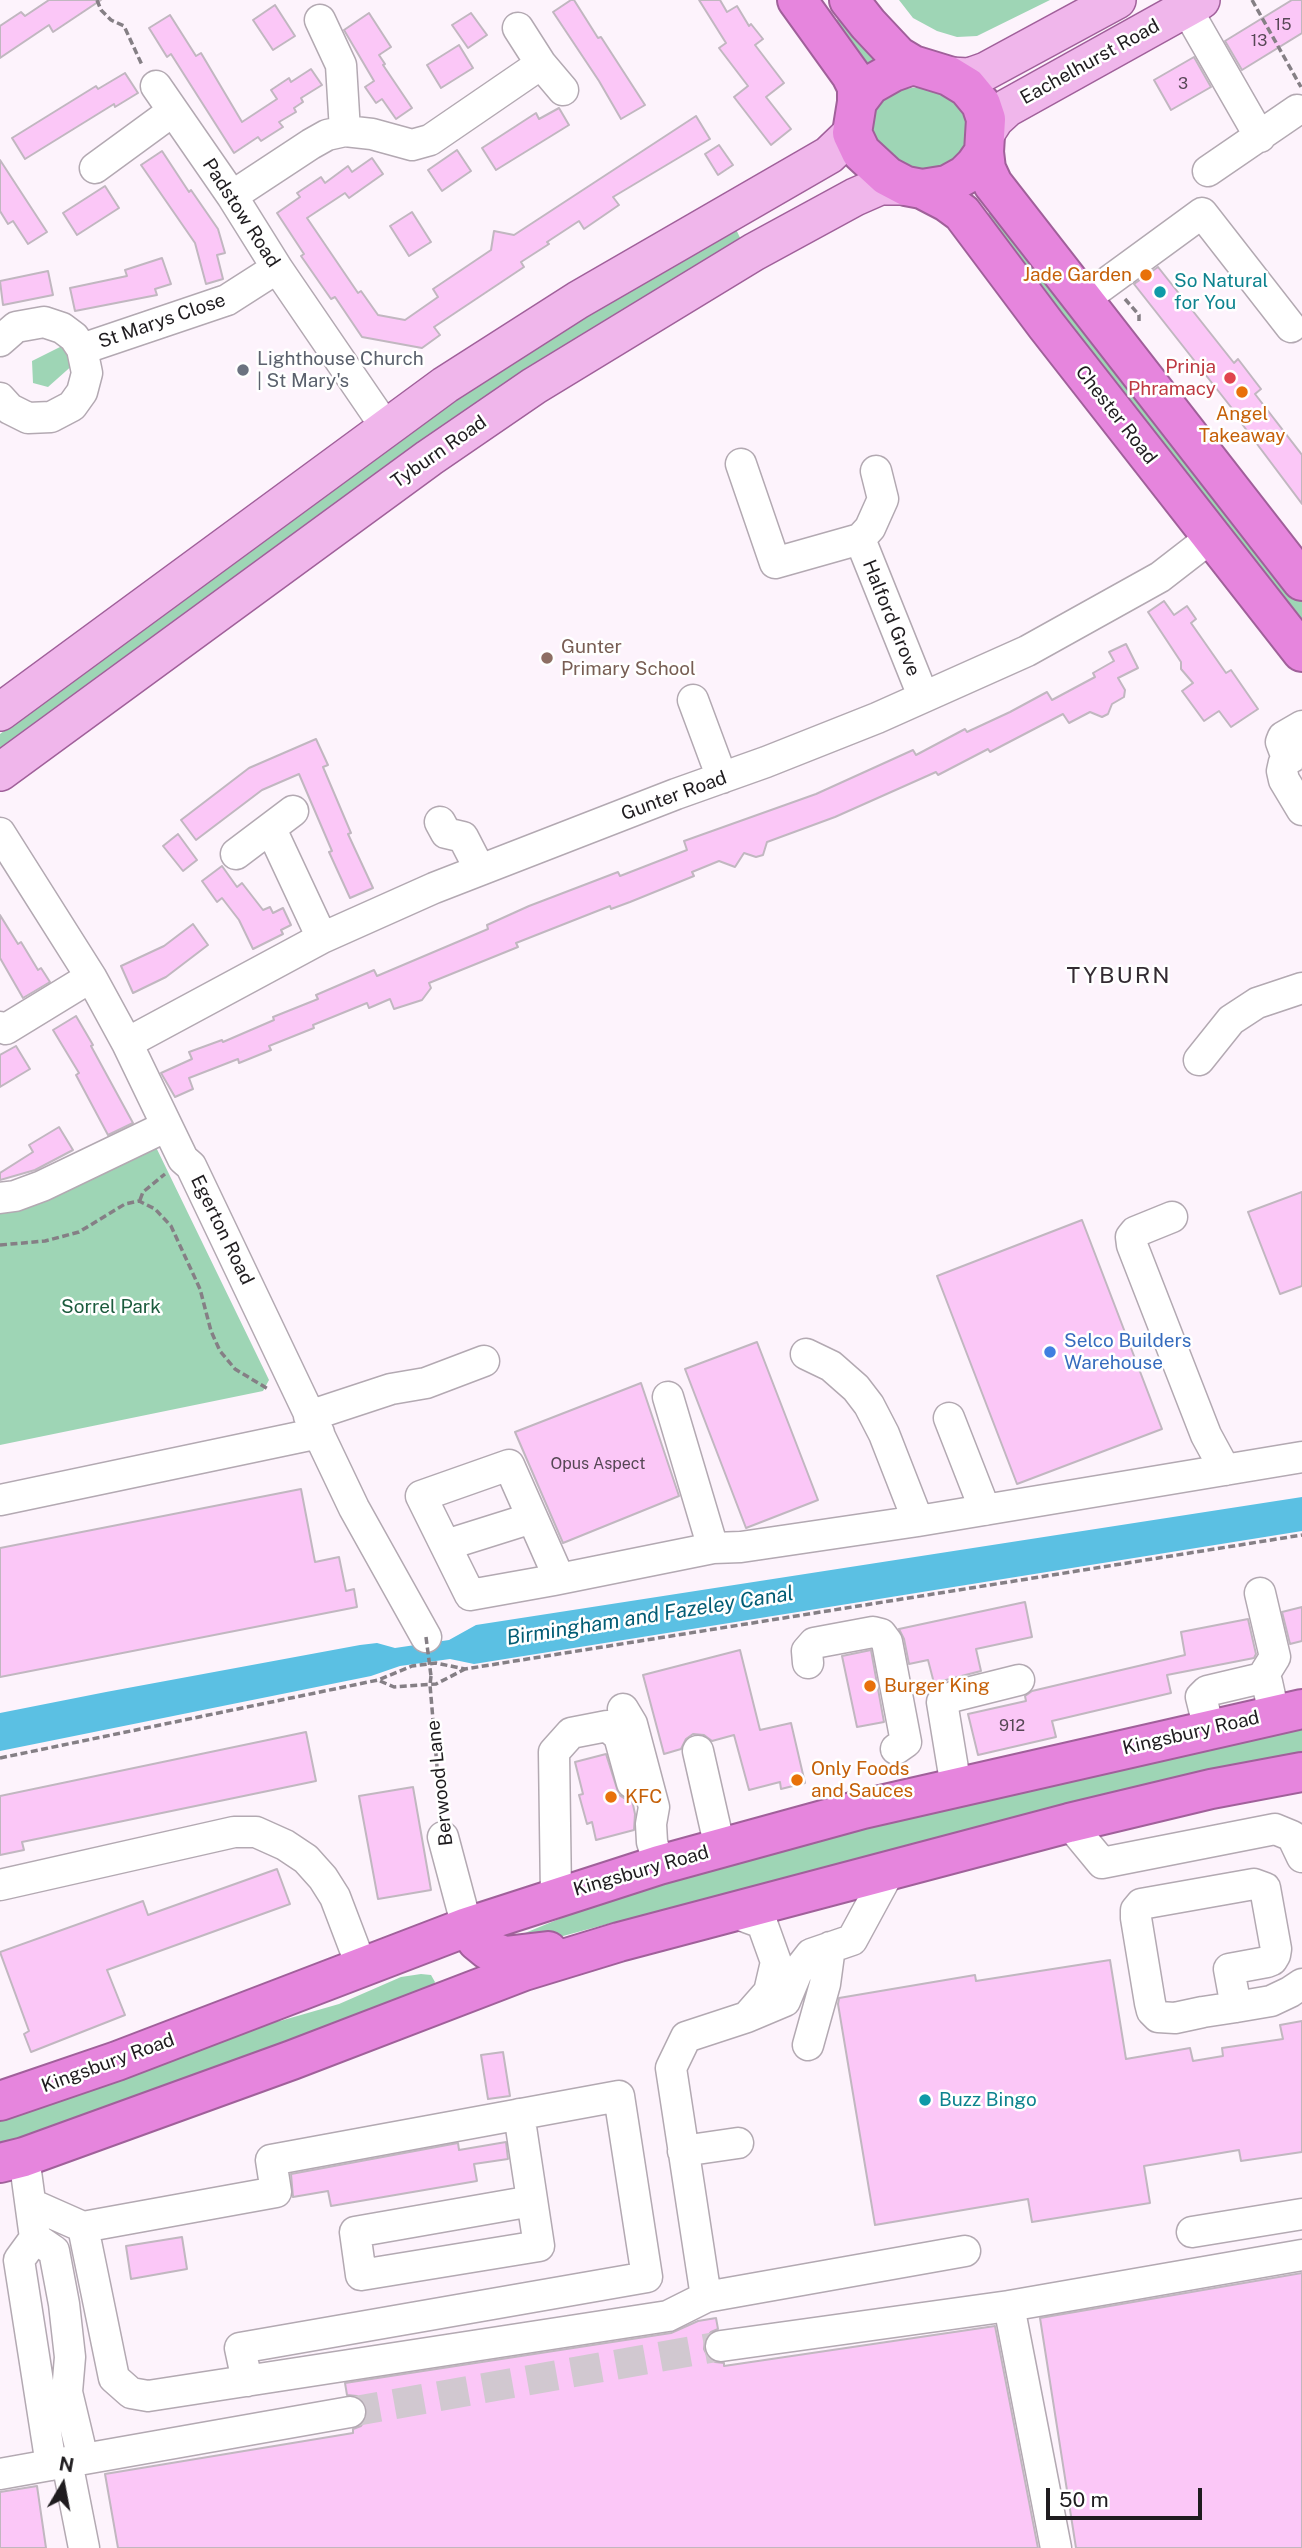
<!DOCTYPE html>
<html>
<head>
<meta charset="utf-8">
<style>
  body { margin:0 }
  #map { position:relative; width:1302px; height:2548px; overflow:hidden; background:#fdf3fc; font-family:"Public Sans",sans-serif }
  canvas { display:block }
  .north { position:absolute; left:28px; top:2450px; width:70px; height:70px; -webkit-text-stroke:5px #fff; paint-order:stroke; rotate:10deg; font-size:19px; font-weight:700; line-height:28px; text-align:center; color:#1f1c1f }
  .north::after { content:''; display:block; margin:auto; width:24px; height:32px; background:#1f1c1f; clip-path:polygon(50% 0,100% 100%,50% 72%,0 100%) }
  .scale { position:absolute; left:1046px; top:2488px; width:156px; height:32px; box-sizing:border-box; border:4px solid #1f1c1f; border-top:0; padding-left:9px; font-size:21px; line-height:24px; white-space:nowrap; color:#1f1c1f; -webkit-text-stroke:5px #fff; paint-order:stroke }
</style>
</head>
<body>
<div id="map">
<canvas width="1302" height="2548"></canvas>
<div class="north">N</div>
<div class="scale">50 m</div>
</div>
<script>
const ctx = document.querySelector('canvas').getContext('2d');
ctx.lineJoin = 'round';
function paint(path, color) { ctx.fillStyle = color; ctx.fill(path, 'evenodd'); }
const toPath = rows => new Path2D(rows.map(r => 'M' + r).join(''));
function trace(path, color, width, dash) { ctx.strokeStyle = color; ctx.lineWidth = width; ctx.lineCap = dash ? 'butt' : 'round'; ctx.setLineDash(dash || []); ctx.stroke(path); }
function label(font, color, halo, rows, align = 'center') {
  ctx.font = font + ' "Public Sans",sans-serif'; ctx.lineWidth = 5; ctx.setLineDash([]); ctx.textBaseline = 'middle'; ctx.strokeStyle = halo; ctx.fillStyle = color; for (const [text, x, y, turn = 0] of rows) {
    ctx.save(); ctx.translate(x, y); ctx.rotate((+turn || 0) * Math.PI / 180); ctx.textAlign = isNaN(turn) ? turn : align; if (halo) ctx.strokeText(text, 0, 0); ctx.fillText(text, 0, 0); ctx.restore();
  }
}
paint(toPath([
  [899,0,1050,0,977,36,957,37,937,31,913,18],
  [846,12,889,60,866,80,830,26],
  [927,86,955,100,971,121,964,154,944,168,912,168,884,153,871,130,874,109,882,99,896,90],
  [997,206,1302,592,1302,632,982,219],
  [735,227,742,242,0,759,0,734,215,572,412,429,542,340],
  [64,345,75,363,48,387,33,383,32,361],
  [153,1141,269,1380,263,1391,0,1445,0,1213],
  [1302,1723,1302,1762,640,1925,611,1923,541,1942,525,1940,525,1933,632,1889,722,1860],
  [421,1974,431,1975,435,1982,428,1996,0,2146,0,2114,258,2023,280,2021,339,2004,401,1977]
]), '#9ed5b5');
paint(toPath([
  [1302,1497,1302,1531,474,1664,450,1659,400,1666,371,1676,0,1751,0,1713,106,1692,360,1645,377,1643,395,1648,449,1640,476,1625]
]), '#5bc0e3');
const building = toPath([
  [49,0,101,0,53,32,49,25,0,58,0,26,21,12,25,16,49,0],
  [571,0,574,0,598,38,601,37,645,105,621,119,599,81,553,12,571,0],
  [699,0,720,0,727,12,737,6,749,26,751,24,763,39,755,45,784,83,766,97,791,129,771,145,734,97,748,86,719,48,726,43,699,0],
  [1292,0,1302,0,1302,33,1242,70,1225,41,1292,0],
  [275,5,295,36,273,50,253,20,275,5],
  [369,13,391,47,379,55,385,64,383,65,412,108,396,119,382,99,376,103,365,87,374,81,344,30,369,13],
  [471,13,487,35,468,48,452,25,471,13],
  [170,15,196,56,201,53,242,122,277,99,271,90,289,78,291,82,311,69,322,85,301,98,303,102,294,108,296,112,279,122,283,127,261,141,258,137,234,153,171,54,167,57,149,28,170,15],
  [459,45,473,68,441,88,427,65,459,45],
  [1194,57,1211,87,1171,110,1154,80,1194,57],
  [125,73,138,93,115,107,114,104,25,159,12,138,96,86,98,89,125,73],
  [559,108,569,125,496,170,482,148,536,113,539,119,559,108],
  [696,116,710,139,613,197,619,205,584,229,579,221,547,242,549,244,521,262,524,267,434,327,440,335,422,348,362,337,335,297,331,299,301,256,304,254,277,213,300,197,297,193,321,177,325,183,348,166,352,172,372,158,383,174,349,198,345,193,307,218,358,293,361,291,378,315,405,320,438,297,433,289,491,250,494,231,514,235,696,116],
  [719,145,733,165,718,175,705,154,719,145],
  [457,150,471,171,442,191,428,170,457,150],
  [162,151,189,192,191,190,218,229,225,253,217,255,223,279,206,284,195,243,141,165,162,151],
  [0,160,47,232,28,244,13,221,8,224,0,211,0,160],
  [105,186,119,208,77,235,63,213,105,186],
  [412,212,431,242,409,256,390,226,412,212],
  [162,258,171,284,155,289,157,295,75,311,70,288,127,276,125,270,162,258],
  [1158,267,1234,363,1238,359,1261,389,1255,394,1302,455,1302,504,1242,424,1243,423,1238,416,1134,284,1158,267],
  [48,271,53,295,3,305,0,281,48,271],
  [1164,601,1174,615,1187,606,1196,619,1191,623,1226,673,1231,670,1258,709,1231,727,1219,711,1204,721,1182,691,1193,683,1181,669,1181,662,1148,612,1164,601],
  [1126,644,1138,668,1118,678,1125,690,1124,697,1112,704,1108,714,1102,717,1090,712,1069,723,1063,714,990,752,988,749,938,775,936,772,835,817,767,842,763,855,756,857,744,853,735,867,719,861,692,872,694,876,630,902,611,909,610,906,516,943,518,947,429,983,431,988,422,1000,394,1009,390,999,369,1008,367,1003,313,1025,314,1028,269,1046,271,1050,239,1063,238,1059,189,1078,193,1089,175,1097,161,1073,192,1059,189,1052,222,1040,223,1042,274,1020,273,1017,318,999,316,995,374,970,377,976,488,929,487,925,529,906,618,872,620,876,687,850,684,841,816,794,913,750,916,755,965,729,967,732,1010,712,1047,692,1052,700,1095,677,1093,673,1114,661,1109,652,1126,644],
  [316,739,328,765,323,767,351,833,348,834,373,888,350,898,329,852,332,851,299,774,262,790,196,840,181,820,249,768,316,739],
  [178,834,197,860,183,871,163,846,178,834],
  [222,866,237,887,242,883,263,910,270,907,273,913,283,908,291,925,281,930,283,934,253,949,239,920,222,898,217,902,202,881,222,866],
  [0,915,18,944,21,942,38,970,41,968,50,982,23,998,0,958,0,915],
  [193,924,208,945,166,977,133,993,121,966,164,946,193,924],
  [76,1016,93,1045,91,1046,133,1123,108,1135,76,1075,79,1073,53,1030,76,1016],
  [16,1046,30,1069,0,1087,0,1055,16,1046],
  [59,1127,73,1150,35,1170,0,1180,0,1173,33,1152,29,1145,59,1127],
  [1302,1192,1302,1286,1280,1294,1248,1212,1302,1192],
  [1082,1220,1162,1429,1017,1484,937,1276,1082,1220],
  [757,1342,818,1500,746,1528,685,1369,757,1342],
  [641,1383,679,1496,563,1543,515,1432,641,1383],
  [301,1489,315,1562,339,1557,346,1591,354,1589,357,1607,0,1677,0,1548,301,1489],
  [1025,1602,1032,1637,976,1649,981,1671,934,1683,928,1660,909,1664,904,1639,899,1629,1025,1602],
  [1302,1607,1302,1641,1290,1644,1282,1612,1302,1607],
  [1248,1619,1256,1654,1254,1658,1167,1675,1171,1693,1052,1721,1056,1737,978,1755,968,1714,1026,1701,1025,1696,1032,1691,1185,1655,1181,1632,1248,1619],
  [740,1650,760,1730,791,1723,805,1783,781,1789,780,1782,749,1790,734,1735,712,1741,704,1735,693,1734,686,1739,681,1749,664,1754,643,1675,740,1650],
  [871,1650,884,1722,857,1727,842,1656,871,1650],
  [306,1732,316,1781,22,1842,24,1850,0,1855,0,1796,306,1732],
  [606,1754,619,1795,627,1800,634,1800,632,1800,635,1814,634,1830,596,1840,592,1822,587,1824,579,1795,583,1794,575,1762,606,1754],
  [413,1787,431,1890,378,1899,359,1796,413,1787],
  [277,1869,290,1904,107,1970,125,2015,31,2052,24,2034,29,2031,0,1952,143,1901,148,1915,277,1869],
  [1110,1960,1126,2059,1190,2048,1193,2061,1223,2056,1222,2048,1283,2039,1280,2025,1302,2021,1302,2152,1241,2161,1239,2150,1144,2166,1150,2203,1032,2222,1028,2199,875,2225,838,2004,839,1998,975,1975,976,1981,1110,1960],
  [503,2052,510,2096,488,2099,481,2055,503,2052],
  [506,2142,508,2159,474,2164,477,2181,331,2206,328,2191,293,2197,291,2174,458,2143,459,2150,506,2142],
  [182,2237,187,2269,131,2279,126,2246,182,2237],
  [1302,2273,1302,2548,1076,2548,1040,2318,1302,2273],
  [716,2318,718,2329,711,2332,705,2339,704,2349,708,2357,715,2362,724,2363,724,2366,995,2326,1038,2548,118,2548,105,2474,353,2433,353,2429,361,2426,366,2419,367,2408,363,2400,357,2396,347,2395,345,2383,671,2333,698,2321,716,2318],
  [37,2486,46,2548,0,2548,0,2492,37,2486]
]);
paint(building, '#fbc7f7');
trace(building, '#c1b7c0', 2);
trace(toPath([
  [350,2412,721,2346]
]), '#d1c8d0', 30, [30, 15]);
const minor = toPath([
  [1186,8,1260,137],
  [518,28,541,64,563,90],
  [156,86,232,196,277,268,387,429],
  [345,131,372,134,412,145,430,140,541,64],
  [95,168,173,111],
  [1208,171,1297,110],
  [232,196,311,144,327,135,345,131,341,65,320,20],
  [1083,300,1202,213,1291,327],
  [0,341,16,327,44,322,62,328,74,337,82,349,87,373,82,392,72,406,51,417,28,418,10,409,0,398],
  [82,349,227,300,277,268],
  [741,464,775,563,860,539,923,696],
  [860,539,870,528,883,499,876,471],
  [693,700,722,778],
  [1302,752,1293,754,1284,762,1282,771,1284,780,1302,810],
  [1292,757,1284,750,1281,742,1283,737,1302,726],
  [440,822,446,833,463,837,480,870],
  [271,829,322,938],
  [0,833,91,977,127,1043,183,1159,191,1166,354,1508,426,1637],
  [236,854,293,811],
  [0,1027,6,1029,91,977],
  [127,1043,322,938,434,888,676,794,766,762,877,718,1027,651,1160,577,1213,536],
  [1199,1060,1231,1020,1257,1003,1302,988],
  [0,1198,15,1196,42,1186,167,1126],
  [1172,1217,1135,1232,1131,1237,1132,1245,1206,1435,1225,1470],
  [806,1354,831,1366,856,1388,869,1405,884,1434,918,1521],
  [668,1397,713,1548],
  [309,1416,391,1389,426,1383,484,1361],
  [949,1418,985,1510],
  [0,1500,319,1433],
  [446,1545,532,1518],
  [559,1578,509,1465,421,1496,470,1595,554,1580,713,1548,741,1547,918,1521,1302,1457],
  [1260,1593,1275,1657,1262,1678,1267,1682,1274,1714],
  [808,1663,807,1651,814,1643,873,1632,881,1634,887,1642,906,1742,896,1749],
  [623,1709,632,1724,654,1807,651,1824,652,1842,659,1865],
  [1209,1729,1201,1697,1207,1691,1262,1678],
  [698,1751,720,1848],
  [956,1787,942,1702,955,1696,1019,1680],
  [1069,1823,1102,1863,1275,1829,1292,1836,1302,1857],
  [443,1837,467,1927],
  [0,1885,234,1832,256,1832,285,1845,306,1859,323,1878,335,1897,362,1968],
  [556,1896,554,1752,571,1733,607,1726,619,1736,632,1783],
  [732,1912,762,1923,776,1962,769,1992,747,2017,785,2001,797,1972,811,1954,852,1940,890,1870],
  [1236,2007,1229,1969,1267,1962,1272,1960,1275,1955,1276,1949,1265,1888,1254,1884,1141,1904,1136,1910,1136,1918,1150,2003,1152,2011,1158,2017,1175,2018,1203,2012,1236,2007,1271,2001,1290,1992,1302,1984],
  [808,2045,825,1984,830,1947],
  [519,2114,539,2246,361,2275,355,2232,532,2201],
  [683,2151,738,2143],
  [24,2157,35,2238,19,2260,51,2465],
  [31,2204,83,2227,114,2378,131,2393,148,2396,668,2316,706,2297,965,2251],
  [83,2227,276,2192,271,2160,619,2096,647,2277,240,2348,247,2381],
  [1192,2232,1302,2214],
  [35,2238,54,2251,64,2304,70,2357,67,2392,83,2459],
  [706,2297,671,2068,686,2037,747,2017],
  [1009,2306,1302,2255],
  [721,2346,1009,2306,1056,2548],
  [0,2474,67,2462],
  [84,2548,67,2462,350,2412]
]);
const major = toPath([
  [949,76,969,77,986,71,1117,0],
  [986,133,995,119,1007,108,1201,0],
  [0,712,445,385,578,300,829,155,852,133],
  [0,772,429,458,534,386,754,252,855,197,880,186,906,186]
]);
const highway = toPath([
  [797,0,851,75,857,87,857,102],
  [849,0,868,24,898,56,913,65],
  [913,65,949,76,967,87,981,104,986,119,984,152,975,165,965,175,947,185,922,189,906,186,887,176,861,152,852,133,857,102,870,85,893,72,913,65],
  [984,152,986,169,993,184,1302,581],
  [922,189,947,202,962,213,1046,325,1302,652],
  [467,1927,477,1941,488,1950,505,1956,548,1951],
  [0,2101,117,2061,467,1927,659,1865,863,1809,1302,1709],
  [0,2163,24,2157,292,2060,524,1971,619,1942,1069,1823,1211,1789,1302,1772]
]);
trace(minor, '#b3a9b2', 33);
trace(major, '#a0609a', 40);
trace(highway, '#a0609a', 42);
trace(toPath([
  [97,0,101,10,111,20,124,26,142,65],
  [1252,0,1301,87],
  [1125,299,1139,315,1139,321],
  [140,1200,143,1192,165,1174],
  [0,1245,45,1241,79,1232,125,1204,139,1201,155,1209,171,1226,200,1289,211,1331,220,1351,235,1369,268,1389],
  [431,1676,430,1685,441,1813],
  [380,1681,394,1687,436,1684,465,1669],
  [0,1758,378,1680,412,1666,436,1663,465,1669,1302,1535]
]), '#857f85', 3.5, [7, 3.5]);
trace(minor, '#fff', 30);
trace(major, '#f0b6eb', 37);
trace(highway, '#e685dd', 38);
trace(toPath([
  [426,1637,431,1676]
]), '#857f85', 3.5, [7, 3.5]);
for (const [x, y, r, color] of [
  [1146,275,7,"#e8710a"],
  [1160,292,7,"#0f9aa8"],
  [243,370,7,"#6b7280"],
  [1230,378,7,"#e0444e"],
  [1242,392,7,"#e8710a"],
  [547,658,7,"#8d6e63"],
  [1050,1352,7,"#3f7fe0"],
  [870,1686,7,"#e8710a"],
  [797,1780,7,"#e8710a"],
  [611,1797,7,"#e8710a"],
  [925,2100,7,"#0f9aa8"]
]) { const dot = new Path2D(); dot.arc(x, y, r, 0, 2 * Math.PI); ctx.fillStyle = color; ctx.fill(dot); trace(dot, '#fff', 2.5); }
label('16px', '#564755', null, [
  ["15",1283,25],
  ["13",1259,41],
  ["3",1183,84],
  ["Opus Aspect",598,1464],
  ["912",1012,1726]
]);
label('19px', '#1f1c1f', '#fff', [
  ["Eachelhurst Road",1090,62,-29],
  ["Padstow Road",241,213,57],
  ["St Marys Close",162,321,-19],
  ["Chester Road",1116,415,52],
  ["Tyburn Road",439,452,-35],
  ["Halford Grove",891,618,68],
  ["Gunter Road",674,796,-20],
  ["Egerton Road",222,1230,64],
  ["Kingsbury Road",1191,1733,-13],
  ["Berwood Lane",440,1783,-96],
  ["Kingsbury Road",641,1871,-16],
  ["Kingsbury Road",108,2063,-20]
]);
label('19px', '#c56008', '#fff', [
  ["Jade Garden",1132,275,"right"],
  ["Angel",1242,414,"center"],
  ["Takeaway",1242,436,"center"],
  ["Burger King",884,1686],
  ["Only Foods",811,1769],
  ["and Sauces",811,1791],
  ["KFC",625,1797]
], 'left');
label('19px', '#0d838f', '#fff', [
  ["So Natural",1174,281],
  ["for You",1174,303],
  ["Buzz Bingo",939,2100]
], 'left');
label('19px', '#5b616d', '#fff', [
  ["Lighthouse Church",257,359],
  ["| St Mary's",257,381]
], 'left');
label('19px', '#be3a42', '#fff', [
  ["Prinja",1216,367],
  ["Phramacy",1216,389]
], 'right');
label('19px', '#785e54', '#fff', [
  ["Gunter",561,647],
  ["Primary School",561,669]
], 'left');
label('19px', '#1b5b3d', '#fff', [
  ["Sorrel Park",111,1307]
]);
label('19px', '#366cbe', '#fff', [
  ["Selco Builders",1064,1341],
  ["Warehouse",1064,1363]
], 'left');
label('italic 21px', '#025c74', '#fff', [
  ["Birmingham and Fazeley Canal",650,1616,-9]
]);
ctx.letterSpacing = '2px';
label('23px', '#332b32', '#fff', [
  ["TYBURN",1119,976]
]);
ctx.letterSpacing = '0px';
</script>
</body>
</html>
